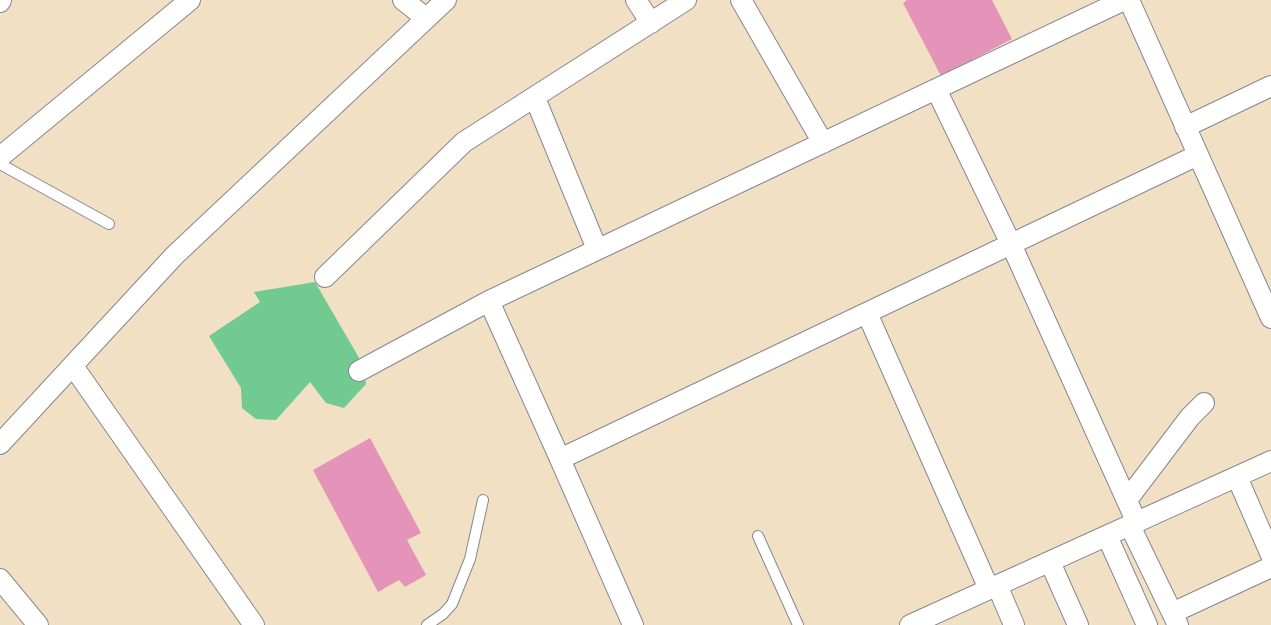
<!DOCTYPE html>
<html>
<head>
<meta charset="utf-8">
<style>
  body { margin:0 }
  canvas { display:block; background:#f1e0c3 }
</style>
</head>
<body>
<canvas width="1271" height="625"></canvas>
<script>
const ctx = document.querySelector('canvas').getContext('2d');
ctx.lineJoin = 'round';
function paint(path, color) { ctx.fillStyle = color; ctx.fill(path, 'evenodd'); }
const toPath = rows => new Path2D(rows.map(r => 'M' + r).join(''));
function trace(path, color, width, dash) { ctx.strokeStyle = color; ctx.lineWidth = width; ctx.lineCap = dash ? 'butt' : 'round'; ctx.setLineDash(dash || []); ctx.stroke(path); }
paint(toPath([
  [315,282,362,363,366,384,344,408,326,403,310,382,276,420,256,419,242,408,241,388,209,336,260,302,254,292]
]), '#70ca92');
paint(toPath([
  [907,0,992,0,1012,39,941,76,903,3],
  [370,438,421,533,407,540,426,575,405,587,399,580,378,592,313,470]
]), '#e494b8');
const lane = toPath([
  [0,164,109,224],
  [758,536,798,625],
  [427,625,443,614,452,604,470,559,483,500]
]);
const street = toPath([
  [403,0,426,18],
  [636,0,651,23],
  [741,0,823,143],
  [1129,0,1271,318],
  [0,2,1,0],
  [936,89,1011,244,1137,523],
  [535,98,597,249],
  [1185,127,1271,86],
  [0,157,190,0],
  [325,277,464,142,686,0],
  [867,313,989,589],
  [73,366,254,625],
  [359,371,489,301],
  [0,444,175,255,446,0],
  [560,459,489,301,1124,0],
  [1237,477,1271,555],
  [1127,500,1190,417,1204,403],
  [1130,526,1178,625],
  [1107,536,1147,625],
  [1050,562,1078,625],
  [0,579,38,625],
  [997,585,1014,625],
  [1172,613,1271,567],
  [633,625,560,459,1198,155],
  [910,625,1271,461]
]);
trace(lane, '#868890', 12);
trace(street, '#868890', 22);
trace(lane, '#fff', 10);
trace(street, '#fff', 20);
</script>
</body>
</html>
